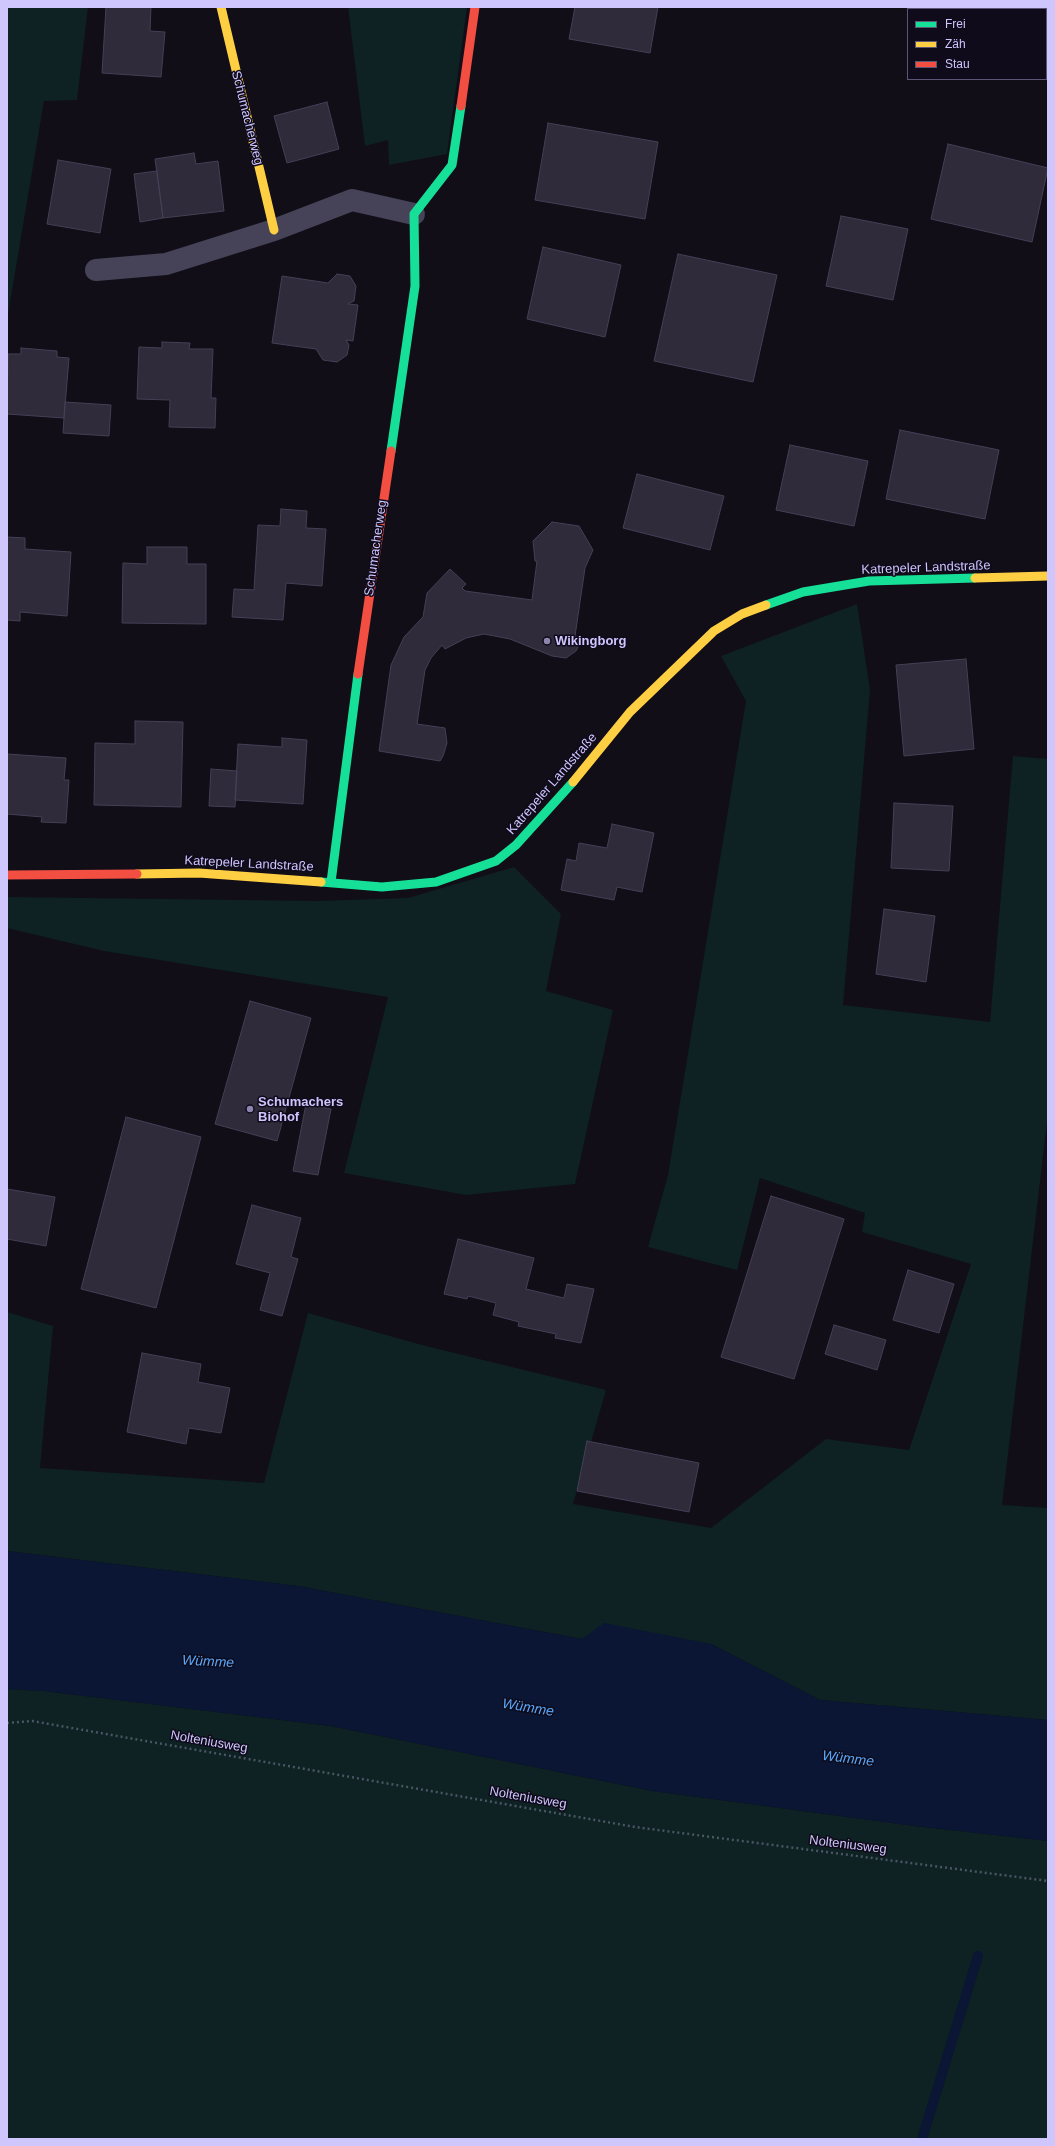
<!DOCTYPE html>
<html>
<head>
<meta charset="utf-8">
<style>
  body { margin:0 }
  #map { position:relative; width:1055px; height:2146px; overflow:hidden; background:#110e18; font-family:Arial,sans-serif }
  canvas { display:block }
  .frame { position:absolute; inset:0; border:8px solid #cfc6fe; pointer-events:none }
  .legend { position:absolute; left:907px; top:8px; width:140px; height:72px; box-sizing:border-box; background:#0f0b1b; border:1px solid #5c5676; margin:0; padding:5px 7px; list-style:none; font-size:12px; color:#cfc6fe }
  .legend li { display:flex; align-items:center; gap:8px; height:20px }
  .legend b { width:20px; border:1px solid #5c5676 }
</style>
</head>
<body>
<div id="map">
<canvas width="1055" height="2146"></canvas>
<div class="frame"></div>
<ul class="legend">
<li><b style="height:5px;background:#16e098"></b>Frei</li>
<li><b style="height:5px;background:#ffcf43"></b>Zäh</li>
<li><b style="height:5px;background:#f24e42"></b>Stau</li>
</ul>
</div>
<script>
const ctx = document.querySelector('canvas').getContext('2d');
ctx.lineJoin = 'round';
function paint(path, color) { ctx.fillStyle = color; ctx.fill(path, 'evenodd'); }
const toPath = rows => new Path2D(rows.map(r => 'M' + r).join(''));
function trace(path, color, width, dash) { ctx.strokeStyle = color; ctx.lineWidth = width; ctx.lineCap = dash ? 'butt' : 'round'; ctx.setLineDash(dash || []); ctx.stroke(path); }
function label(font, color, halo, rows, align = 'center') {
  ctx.font = font + ' Arial,sans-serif'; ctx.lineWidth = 3; ctx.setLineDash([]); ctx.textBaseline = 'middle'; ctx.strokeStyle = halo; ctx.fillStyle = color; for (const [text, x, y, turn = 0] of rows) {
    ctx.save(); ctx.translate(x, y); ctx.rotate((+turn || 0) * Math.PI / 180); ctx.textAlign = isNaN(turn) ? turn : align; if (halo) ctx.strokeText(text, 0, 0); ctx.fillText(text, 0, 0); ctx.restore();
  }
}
paint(toPath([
  [7,7,88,7,77,100,44,101,7,320],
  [348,7,467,7,447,154,389,165,388,140,365,146],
  [857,604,870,690,843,1005,990,1022,1013,756,1048,759,1048,1113,1002,1505,1048,1508,1048,1720,820,1700,711,1644,582,1639,298,1586,7,1551,7,1312,53,1326,40,1468,264,1483,308,1313,422,1345,606,1390,573,1504,711,1528,826,1439,909,1450,971,1264,862,1232,865,1213,760,1178,737,1270,648,1247,668,1175,746,701,721,656],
  [514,867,561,914,546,991,613,1010,575,1184,466,1195,344,1173,388,997,104,951,7,928,7,897,318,901,408,898],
  [7,1689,44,1691,331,1726,653,1791,915,1826,1048,1841,1048,2139,7,2139]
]), '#0e2123');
paint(toPath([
  [7,1551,298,1586,582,1639,604,1623,711,1644,820,1700,1048,1720,1048,1841,915,1826,653,1791,331,1726,44,1691,7,1689]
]), '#0a1633');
trace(toPath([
  [922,2139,978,1956]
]), '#0a1633', 10);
const building = toPath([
  [106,7,151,7,150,31,165,32,161,77,102,73,106,7],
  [575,7,658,7,650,53,569,39,575,7],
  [1004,7,1048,7,1048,32,1046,32,1046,9,1003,9,1004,7],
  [327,102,339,149,287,163,274,116,327,102],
  [548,123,658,142,645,219,535,200,548,123],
  [948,144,1048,168,1032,242,931,219,948,144],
  [194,153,196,164,218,161,224,211,163,218,155,159,194,153],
  [58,160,111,169,100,233,47,224,58,160],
  [157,171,163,218,140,222,134,174,157,171],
  [841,216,908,229,893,300,826,286,841,216],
  [543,247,621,265,605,337,527,319,543,247],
  [678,254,777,275,753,382,654,361,678,254],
  [337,274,350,276,356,286,354,301,348,304,358,305,353,341,346,340,349,345,347,355,337,362,323,360,316,349,272,343,282,276,328,283,337,274],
  [162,342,190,343,189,349,213,349,211,398,216,398,215,428,169,427,170,400,137,399,139,347,162,348,162,342],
  [21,348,57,351,57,357,69,358,64,418,7,414,8,354,21,354,21,348],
  [65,402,111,405,109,436,63,433,65,402],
  [900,430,999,450,985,519,886,499,900,430],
  [790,445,868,461,854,526,776,510,790,445],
  [637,474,724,496,710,550,623,528,637,474],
  [281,509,307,511,306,528,326,529,322,586,286,583,283,620,232,617,234,589,254,590,258,525,280,526,281,509],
  [552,522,579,526,593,550,585,568,575,636,579,645,576,651,566,658,552,656,510,639,484,634,466,638,445,649,442,645,431,658,425,670,417,724,445,728,447,743,443,756,440,761,379,751,391,665,404,637,423,617,427,593,450,569,466,584,462,588,465,591,532,600,537,561,535,561,533,541,552,522],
  [7,537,25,538,25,549,71,552,67,616,20,612,20,621,7,620,7,537],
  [147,547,187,547,187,564,206,564,206,624,122,623,123,563,147,564,147,547],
  [966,659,974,749,904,756,896,665,966,659],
  [135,721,183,722,181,807,94,805,95,743,135,744,135,721],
  [282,738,307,740,303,804,235,800,238,744,282,747,282,738],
  [7,754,66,758,64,780,69,780,66,823,41,822,42,817,7,814,7,754],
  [211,769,237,771,235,807,209,806,211,769],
  [894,803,953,806,949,871,891,868,894,803],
  [612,824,654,833,642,892,617,887,614,900,561,890,567,859,576,861,579,843,607,848,612,824],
  [884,909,935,916,926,982,876,974,884,909],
  [250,1001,311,1018,277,1141,215,1124,250,1001],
  [306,1104,331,1109,318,1175,293,1171,306,1104],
  [126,1117,201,1137,156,1308,81,1289,126,1117],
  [7,1189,55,1197,46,1246,7,1239,7,1189],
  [771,1196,844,1219,794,1379,721,1357,771,1196],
  [252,1205,301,1218,291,1257,298,1259,282,1316,260,1310,270,1273,236,1264,252,1205],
  [458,1239,534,1258,526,1289,564,1298,567,1284,594,1289,581,1343,555,1338,556,1334,518,1326,519,1322,493,1315,496,1303,468,1296,467,1299,444,1294,458,1239],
  [908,1270,954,1284,939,1333,893,1320,908,1270],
  [834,1325,886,1340,877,1370,825,1354,834,1325],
  [142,1353,201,1364,198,1382,230,1388,221,1433,189,1428,186,1444,127,1432,142,1353],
  [587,1441,699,1463,689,1512,577,1491,587,1441]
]);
paint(building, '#2f2b3b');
trace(building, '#444056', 1);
trace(toPath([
  [7,1723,32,1721,635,1827,1048,1881]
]), '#495663', 2.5, [2, 3]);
trace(toPath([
  [96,270,166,264,274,230,352,200,414,214]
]), '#464359', 22);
trace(toPath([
  [391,451,415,286,414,214,452,165,461,106],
  [766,605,803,592,869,581,975,578],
  [321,882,382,887,436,882,496,861,516,845,573,782],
  [331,882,358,674]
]), '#16e098', 9);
trace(toPath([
  [221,7,274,230],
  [975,578,1048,576],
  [573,782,630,712,714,631,742,614,766,605],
  [137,874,199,873,321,882]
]), '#ffcf43', 9);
trace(toPath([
  [461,106,475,7],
  [358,674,391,451],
  [7,875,137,874]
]), '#f24e42', 9);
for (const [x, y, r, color] of [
  [547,641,4,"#8c86ae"],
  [250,1109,4,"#8c86ae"]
]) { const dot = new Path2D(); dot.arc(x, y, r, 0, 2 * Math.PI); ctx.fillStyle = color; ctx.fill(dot); trace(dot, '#0f0b1b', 1.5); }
label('13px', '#cfc6fe', '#0f0b1b', [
  ["Schumacherweg",247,118,76],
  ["Schumacherweg",376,548,-82],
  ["Katrepeler Landstraße",926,568,-2],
  ["Katrepeler Landstraße",552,784,-49],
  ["Katrepeler Landstraße",249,864,3],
  ["Nolteniusweg",209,1742,10],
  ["Nolteniusweg",528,1798,10],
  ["Nolteniusweg",848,1845,7]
]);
label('bold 13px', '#cfc6fe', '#0f0b1b', [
  ["Wikingborg",555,641],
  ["Schumachers",258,1102],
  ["Biohof",258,1117]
], 'left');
label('italic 14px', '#57a7fb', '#0f0b1b', [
  ["Wümme",208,1662,3],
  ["Wümme",528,1708,9],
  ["Wümme",848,1759,7]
]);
</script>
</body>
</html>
